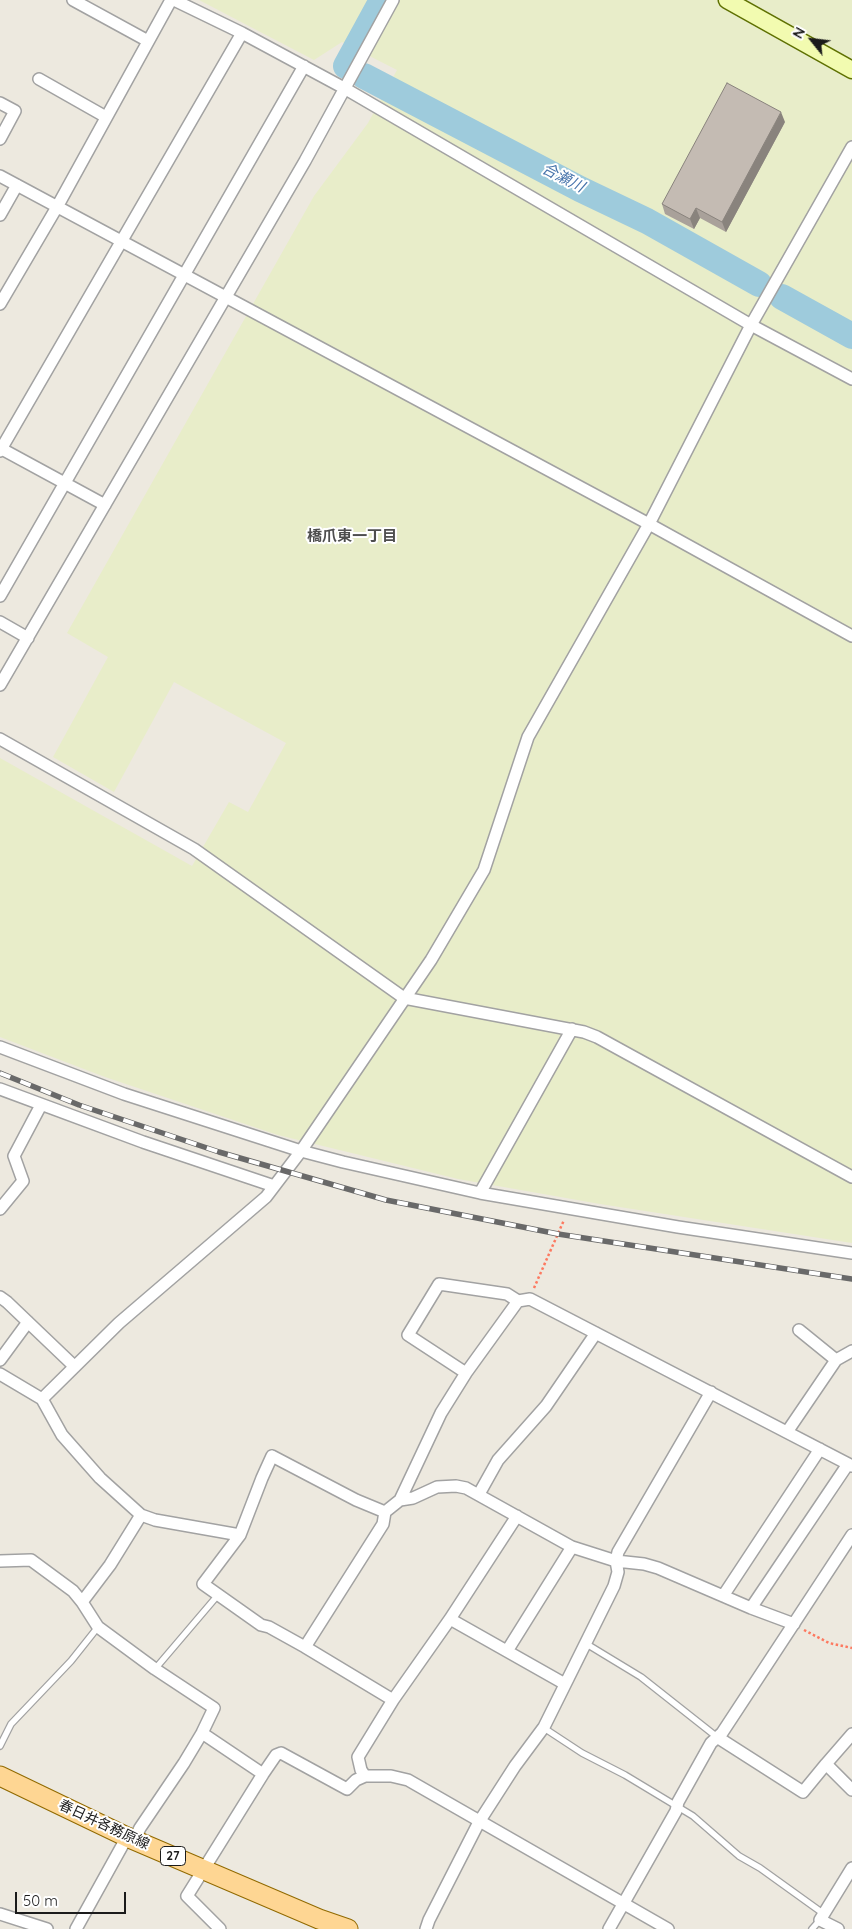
<!DOCTYPE html>
<html>
<head>
<meta charset="utf-8">
<style>
  body { margin:0 }
  #map { position:relative; width:852px; height:1929px; overflow:hidden; background:#ede9df; font-family:Quicksand,sans-serif }
  canvas { display:block }
  .north { position:absolute; left:787px; top:15px; width:50px; height:50px; -webkit-text-stroke:4px #fff; paint-order:stroke; rotate:299deg; font-size:14px; font-weight:700; line-height:20px; text-align:center; color:#1b1b1b }
  .north::after { content:''; display:block; margin:auto; width:18px; height:22px; background:#1b1b1b; clip-path:polygon(50% 0,100% 100%,50% 72%,0 100%) }
  .scale { position:absolute; left:15px; top:1892px; width:111px; height:22px; box-sizing:border-box; border:2px solid #1b1b1b; border-top:0; padding-left:6px; font-size:15px; line-height:18px; white-space:nowrap; color:#1b1b1b; -webkit-text-stroke:4px #fff; paint-order:stroke }
</style>
</head>
<body>
<div id="map">
<canvas width="852" height="1929"></canvas>
<div class="north">N</div>
<div class="scale">50 m</div>
</div>
<script>
const ctx = document.querySelector('canvas').getContext('2d');
ctx.lineJoin = 'round';
function paint(path, color) { ctx.fillStyle = color; ctx.fill(path, 'evenodd'); }
const toPath = rows => new Path2D(rows.map(r => 'M' + r).join(''));
function trace(path, color, width, dash) { ctx.strokeStyle = color; ctx.lineWidth = width; ctx.lineCap = dash ? 'butt' : 'round'; ctx.setLineDash(dash || []); ctx.stroke(path); }
function label(font, color, halo, rows, align = 'center') {
  ctx.font = font + ' Quicksand,"Noto Sans JP",sans-serif'; ctx.lineWidth = 4; ctx.setLineDash([]); ctx.textBaseline = 'middle'; ctx.strokeStyle = halo; ctx.fillStyle = color; for (const [text, x, y, turn = 0] of rows) {
    ctx.save(); ctx.translate(x, y); ctx.rotate((+turn || 0) * Math.PI / 180); ctx.textAlign = isNaN(turn) ? turn : align; if (halo) ctx.strokeText(text, 0, 0); ctx.fillText(text, 0, 0); ctx.restore();
  }
}
paint(toPath([
  [199,0,852,0,852,1243,600,1204,458,1179,278,1135,105,1077,0,1037,0,758,192,866,229,802,248,812,286,743,174,682,114,792,53,757,108,657,67,633,314,196,368,123,397,70,342,42,314,60]
]), '#e8edc9');
trace(toPath([
  [346,66,382,0],
  [364,76,580,189,647,221,759,284],
  [782,297,852,336]
]), '#9ecbdc', 26);
const lane = toPath([
  [585,1643,641,1677,717,1737],
  [155,1669,218,1595],
  [544,1728,582,1753,625,1775,693,1816,739,1856,760,1868,824,1914],
  [0,1746,11,1724,71,1661,98,1627],
  [812,1929,820,1920]
]);
const street = toPath([
  [73,0,148,41],
  [174,0,242,33,344,88,751,325,852,379],
  [39,79,106,117],
  [0,103,15,111,0,139],
  [0,176,649,524,852,636],
  [0,215,17,185],
  [0,304,57,207,171,0],
  [0,448,105,505],
  [0,451,242,33],
  [0,596,304,66],
  [0,622,28,638],
  [0,685,305,161,393,0],
  [0,739,194,849,404,998,584,1032,597,1037,852,1177],
  [0,1047,124,1094,301,1151,343,1162,480,1193,678,1227,852,1253],
  [0,1089,143,1142,274,1186],
  [480,1193,572,1029],
  [0,1209,23,1181,14,1156,41,1105],
  [0,1297,7,1302,74,1366],
  [799,1330,836,1360],
  [0,1360,28,1322],
  [466,1373,408,1335,439,1284,507,1294,518,1301],
  [0,1374,42,1399,62,1435,100,1478,141,1515,155,1520,240,1535],
  [42,1399,119,1323,266,1197,301,1151,431,960,484,870,528,737,649,524,751,325,852,147],
  [787,1432,836,1360,852,1351],
  [272,1456,356,1500,385,1512,383,1524,305,1647,269,1627,261,1625,203,1584,240,1535,262,1478,272,1456],
  [479,1494,498,1460,546,1406,596,1333],
  [400,1500,441,1413,466,1373,518,1301,530,1299,852,1466],
  [385,1512,400,1500,413,1498,437,1487,456,1486,466,1488,572,1547,616,1561,644,1564,658,1568,751,1608,794,1624],
  [0,1561,31,1560,73,1591,82,1602,110,1565,141,1515],
  [723,1596,820,1449],
  [82,1602,98,1627,155,1669,214,1708,202,1733,184,1763,140,1828,134,1840],
  [751,1608,848,1464],
  [450,1619,565,1684],
  [305,1647,393,1700],
  [507,1651,572,1547],
  [202,1733,263,1774],
  [717,1737,803,1792,826,1764,852,1790],
  [826,1764,852,1734],
  [365,1776,361,1770,358,1757,393,1700,450,1619,517,1516],
  [0,1914,47,1929],
  [76,1929,127,1837],
  [220,1929,187,1896,263,1774,276,1755,281,1753,347,1789,356,1780,365,1776,391,1776,408,1780,668,1929],
  [426,1929,429,1920,479,1822,515,1766,544,1727,614,1586,618,1572,616,1561,618,1552,711,1392],
  [609,1929,676,1811,678,1802,711,1743,722,1733,852,1535],
  [838,1929,820,1920,852,1868]
]);
const secondary = toPath([
  [727,0,852,70]
]);
const primary = toPath([
  [0,1776,127,1837,319,1919,348,1929]
]);
trace(lane, '#a2a2a2', 8);
trace(street, '#a2a2a2', 14);
trace(secondary, '#5f7102', 19);
trace(primary, '#916a00', 21);
trace(toPath([
  [534,1288,564,1220],
  [804,1630,829,1643,852,1648]
]), '#fd7960', 2.5, [2.5, 2.5]);
trace(lane, '#fff', 5.5);
trace(street, '#fff', 11);
trace(secondary, '#f2fbb0', 16);
trace(primary, '#fed693', 19);
const rail = toPath([
  [0,1073,79,1105,219,1152,386,1200,558,1234,852,1279]
]);
trace(rail, '#696969', 5.5);
trace(rail, '#fff', 4, [11]);
paint(toPath([
  [785,122,726,232,700,218,694,229,665,214,662,204]
]), '#a9a19a');
paint(toPath([
  [781,112,785,122,726,232,722,222],
  [696,208,700,218,694,229,690,219]
]), '#89837d');
const building = toPath([
  [727,83,781,112,722,222,696,208,690,219,662,204,727,83]
]);
paint(building, '#c4bbb3');
trace(building, '#89837d', 1);
for (const [x, y, w] of [
  [173,1856,25]
]) { const box = new Path2D(); box.roundRect(x - w / 2, y - 9.5, w, 19, 4); ctx.fillStyle = '#fff'; ctx.fill(box); trace(box, '#1b1b1b', 1); }
label('bold 12px', '#1b1b1b', null, [
  ["27",173,1856]
]);
label('14px', '#1b1b1b', '#fff', [
  ["春日井各務原線",104,1825,25]
]);
label('italic 15px', '#4673ab', '#fff', [
  ["合瀬川",563,178,27]
]);
label('bold 15px', '#4e4e4e', '#fff', [
  ["橋爪東一丁目",352,536]
]);
</script>
</body>
</html>
